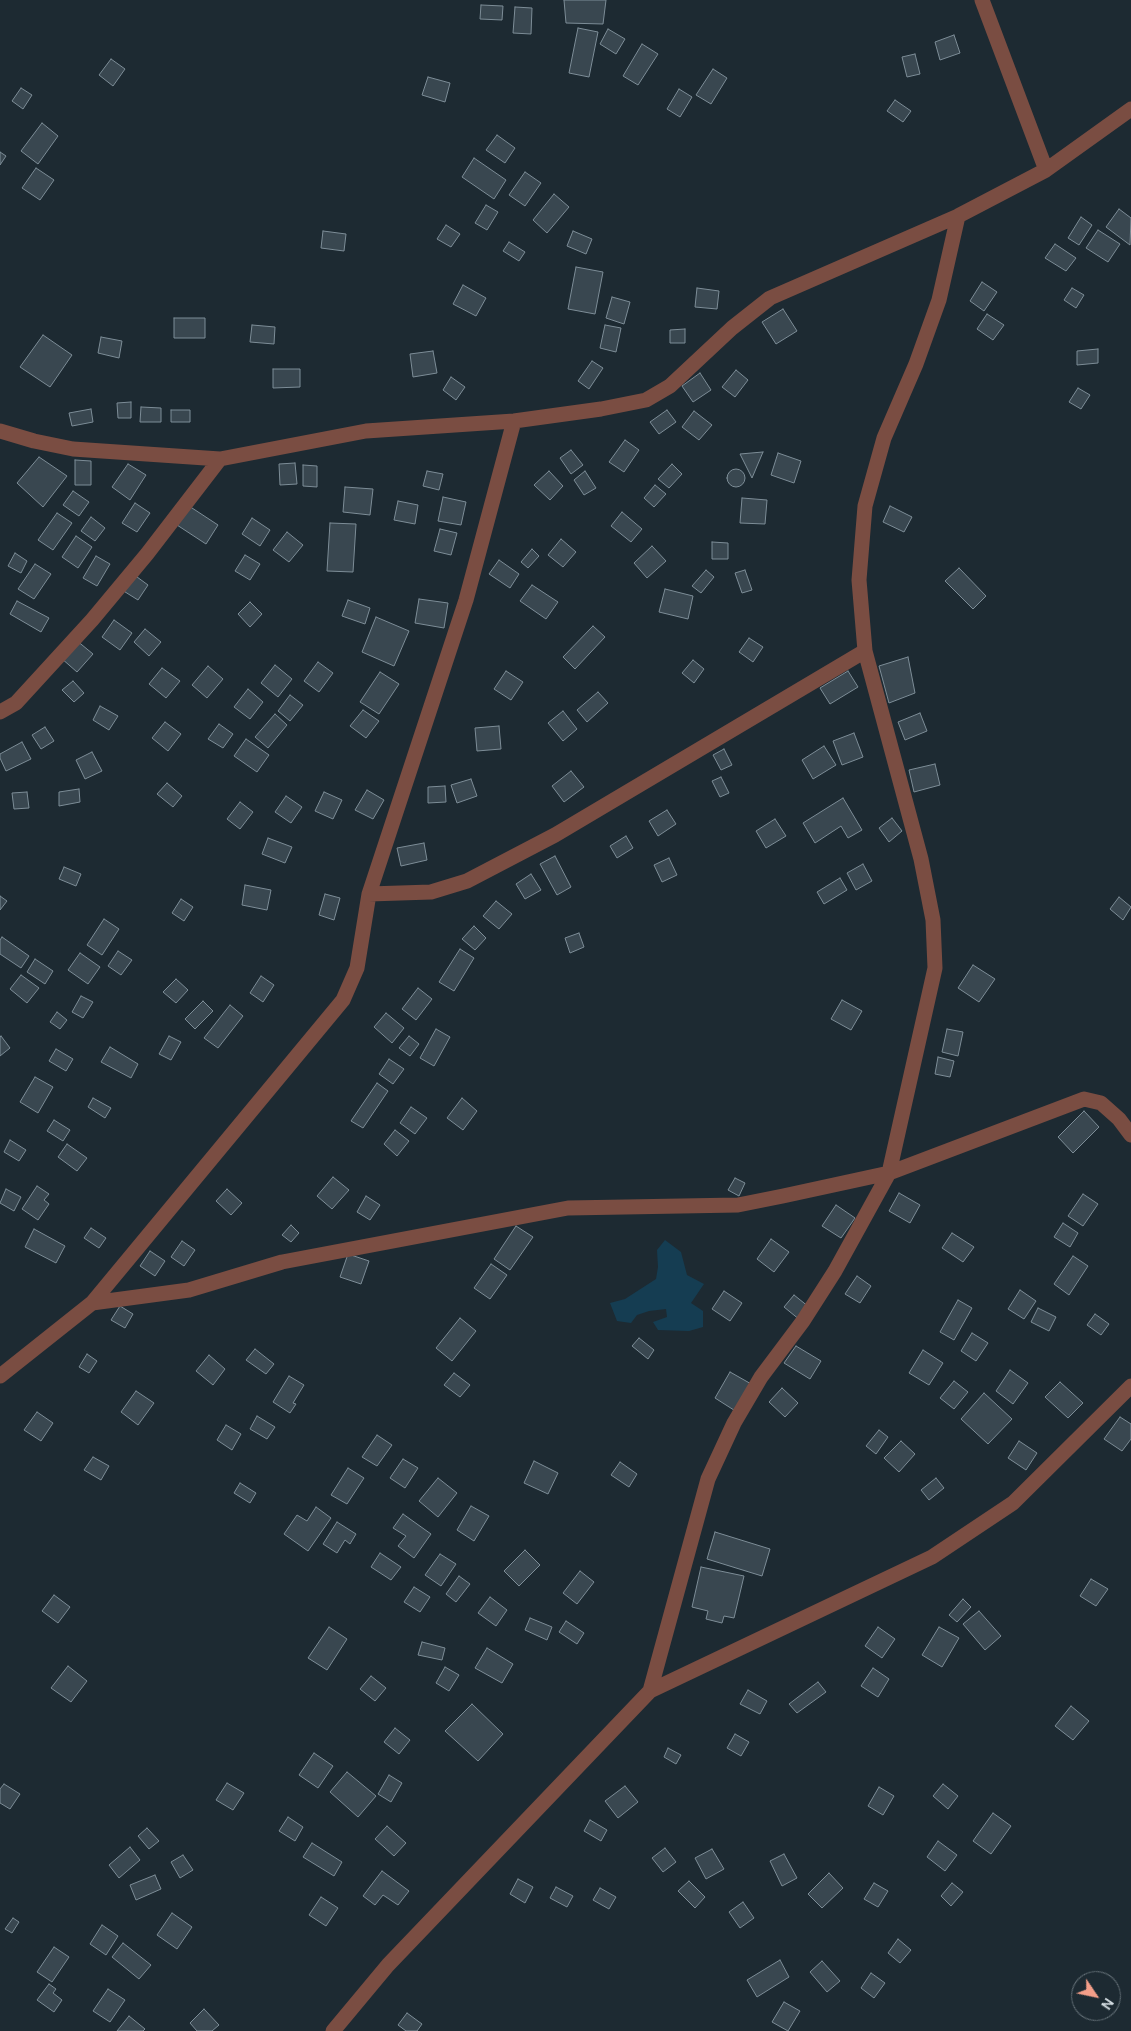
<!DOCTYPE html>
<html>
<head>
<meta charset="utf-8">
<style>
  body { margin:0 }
  #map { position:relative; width:1131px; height:2031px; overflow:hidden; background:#1d2a32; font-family:"DM Sans",sans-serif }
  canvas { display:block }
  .north { position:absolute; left:1071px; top:1971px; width:50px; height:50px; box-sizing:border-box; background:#1d2a32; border:1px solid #657178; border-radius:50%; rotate:124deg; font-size:14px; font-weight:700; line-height:20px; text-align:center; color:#d2dbe0 }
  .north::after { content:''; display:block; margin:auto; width:18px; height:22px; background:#f49e89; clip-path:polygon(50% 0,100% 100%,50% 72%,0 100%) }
</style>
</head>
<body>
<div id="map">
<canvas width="1131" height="2031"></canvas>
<div class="north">N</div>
</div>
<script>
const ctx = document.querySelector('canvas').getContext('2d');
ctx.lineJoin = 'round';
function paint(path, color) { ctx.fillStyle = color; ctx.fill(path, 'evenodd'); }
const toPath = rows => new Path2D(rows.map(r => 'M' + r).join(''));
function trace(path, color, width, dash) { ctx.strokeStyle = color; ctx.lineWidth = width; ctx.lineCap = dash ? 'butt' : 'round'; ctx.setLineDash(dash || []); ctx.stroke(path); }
paint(toPath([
  [665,1240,681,1252,687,1275,704,1284,691,1303,703,1311,703,1327,689,1331,658,1330,653,1322,667,1317,666,1309,649,1311,637,1315,631,1323,617,1321,610,1303,625,1299,656,1279,658,1267,657,1250]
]), '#153d52');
const building = toPath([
  [564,0,606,0,603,24,566,23,564,0],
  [481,5,503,6,502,20,480,19,481,5],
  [515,7,532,8,531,34,513,33,515,7],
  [578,28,598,32,589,77,569,73,578,28],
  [608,29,625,39,616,54,600,44,608,29],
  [954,35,960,53,940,60,935,42,954,35],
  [642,44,658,54,638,85,623,76,642,44],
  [915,54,920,74,907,77,902,57,915,54],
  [111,59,125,69,113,86,99,75,111,59],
  [713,69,727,78,711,104,696,95,713,69],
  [428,77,450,83,445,102,422,95,428,77],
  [21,88,32,95,23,109,12,101,21,88],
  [679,89,692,97,680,117,667,109,679,89],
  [895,100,911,111,903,122,887,111,895,100],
  [42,123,58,136,38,164,21,151,42,123],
  [497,135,515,148,505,163,486,150,497,135],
  [0,152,6,156,0,165,0,152],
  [474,158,506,180,494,199,462,177,474,158],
  [36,168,54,180,40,200,22,188,36,168],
  [525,172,541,183,525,206,509,195,525,172],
  [554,194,569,207,547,233,533,220,554,194],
  [486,205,498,212,487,230,475,223,486,205],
  [1119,209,1131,218,1130,245,1106,227,1119,209],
  [1081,217,1092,225,1079,245,1068,238,1081,217],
  [446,225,460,234,451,247,437,239,446,225],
  [1098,230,1120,244,1108,262,1086,248,1098,230],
  [323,231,346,234,344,251,321,248,323,231],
  [573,231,592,239,586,254,567,246,573,231],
  [509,242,525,252,519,261,503,251,509,242],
  [1055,244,1076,258,1066,271,1045,258,1055,244],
  [576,267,603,272,595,314,568,309,576,267],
  [982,282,997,292,984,311,970,301,982,282],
  [463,285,486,298,476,316,453,304,463,285],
  [697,288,719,291,717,309,695,307,697,288],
  [1072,288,1084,295,1076,308,1064,300,1072,288],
  [612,297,630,302,624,324,606,318,612,297],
  [783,309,797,331,776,344,762,322,783,309],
  [987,314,1004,325,993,340,977,329,987,314],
  [174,318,205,318,205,338,174,338,174,318],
  [252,325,275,327,274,344,250,342,252,325],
  [605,325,621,328,616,352,600,348,605,325],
  [685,329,685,343,670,343,670,330,685,329],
  [43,335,72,355,50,387,20,367,43,335],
  [101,337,122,341,119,358,98,353,101,337],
  [1098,349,1098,363,1077,365,1077,351,1098,349],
  [433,351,437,373,413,377,410,354,433,351],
  [592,361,603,368,589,389,578,381,592,361],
  [273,369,300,369,300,387,273,388,273,369],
  [736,370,748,380,735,397,722,387,736,370],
  [700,373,711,390,693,402,682,386,700,373],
  [451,377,465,387,456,400,443,390,451,377],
  [1078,388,1090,395,1081,409,1069,402,1078,388],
  [131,402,131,418,118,418,117,403,131,402],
  [141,407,161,408,161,422,140,422,141,407],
  [91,409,93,422,72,426,69,413,91,409],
  [171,410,190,410,190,422,171,422,171,410],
  [667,410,676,422,659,434,650,422,667,410],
  [694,411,712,425,699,440,682,427,694,411],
  [625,440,639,450,624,472,609,462,625,440],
  [571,450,583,465,571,474,560,458,571,450],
  [763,452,752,478,740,454,763,452],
  [778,453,801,461,794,483,771,475,778,453],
  [39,457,67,476,43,507,17,483,39,457],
  [75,460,91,461,91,485,75,485,75,460],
  [295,463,297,484,280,485,279,464,295,463],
  [128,464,146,475,130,500,112,487,128,464],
  [672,464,682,474,669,488,658,479,672,464],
  [303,465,317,466,317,487,303,486,303,465],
  '727 478a9 9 0 1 1 18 0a9 9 0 1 1-18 0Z',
  [427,471,443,474,439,490,423,486,427,471],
  [549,471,563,486,550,500,534,485,549,471],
  [585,471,596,488,584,495,574,480,585,471],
  [655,485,666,494,654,507,644,498,655,485],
  [345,487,373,489,370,515,343,512,345,487],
  [73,491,89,502,79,516,63,505,73,491],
  [443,497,466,502,461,525,438,521,443,497],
  [742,498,767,500,765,524,740,523,742,498],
  [398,501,418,505,415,524,394,520,398,501],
  [135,503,150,513,137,532,122,523,135,503],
  [189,506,218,525,206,544,177,525,189,506],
  [890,506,912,517,904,532,883,522,890,506],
  [622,512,642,529,631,542,611,526,622,512],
  [57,513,72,523,53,550,38,540,57,513],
  [91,517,105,528,95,541,81,531,91,517],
  [252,518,270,530,260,546,242,534,252,518],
  [330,523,356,524,353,572,327,571,330,523],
  [440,529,457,533,451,555,434,551,440,529],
  [287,532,303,545,289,562,273,550,287,532],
  [76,536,92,547,78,568,62,557,76,536],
  [561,539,576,552,563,567,548,555,561,539],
  [712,542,728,543,728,559,712,559,712,542],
  [652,546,666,561,647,578,634,563,652,546],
  [532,549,539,556,528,568,521,562,532,549],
  [15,553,27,561,21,573,8,566,15,553],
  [245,555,260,564,250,580,235,571,245,555],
  [96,556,110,564,97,586,83,578,96,556],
  [499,560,519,574,510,588,489,574,499,560],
  [35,564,51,574,34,599,18,589,35,564],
  [959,568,986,596,973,609,945,581,959,568],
  [706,570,714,577,701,593,692,586,706,570],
  [745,570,752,590,742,593,735,573,745,570],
  [133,574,148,585,138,600,122,590,133,574],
  [532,585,558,602,546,619,520,601,532,585],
  [665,589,693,596,688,619,659,612,665,589],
  [419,599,448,603,444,628,415,623,419,599],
  [348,600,370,608,365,624,342,616,348,600],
  [17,601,49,618,41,632,10,614,17,601],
  [250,602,262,614,250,627,238,614,250,602],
  [376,617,409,631,394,666,362,652,376,617],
  [114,620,132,633,120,650,102,637,114,620],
  [593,626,605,637,575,669,563,657,593,626],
  [145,629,161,642,149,656,134,642,145,629],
  [749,638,763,647,753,662,739,652,749,638],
  [76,640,93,654,77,672,61,658,76,640],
  [908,657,915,693,889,703,879,666,908,657],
  [693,660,704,669,694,683,682,673,693,660],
  [318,662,333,673,319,692,304,681,318,662],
  [275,665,292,679,278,697,261,683,275,665],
  [208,666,223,679,207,698,192,685,208,666],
  [162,668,180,681,166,698,149,684,162,668],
  [506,671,523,682,511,700,494,689,506,671],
  [848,671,858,687,830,704,820,688,848,671],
  [380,672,399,684,379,714,360,702,380,672],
  [73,681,84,693,74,702,62,690,73,681],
  [248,689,263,702,250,719,234,707,248,689],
  [598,692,608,703,587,722,577,710,598,692],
  [290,695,303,705,290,721,278,711,290,695],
  [100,706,118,716,109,730,93,720,100,706],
  [363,710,379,721,366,738,350,726,363,710],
  [563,711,577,729,563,741,548,723,563,711],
  [920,713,927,731,905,740,898,722,920,713],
  [275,714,287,725,268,748,255,737,275,714],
  [165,722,181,734,168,751,152,738,165,722],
  [219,724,233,734,223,748,208,739,219,724],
  [499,726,501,749,477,751,475,728,499,726],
  [45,727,54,741,41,749,32,735,45,727],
  [854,733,863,757,842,765,833,741,854,733],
  [246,739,269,755,257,772,234,756,246,739],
  [22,742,31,759,6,771,0,758,0,754,22,742],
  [824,746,836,765,813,779,802,760,824,746],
  [724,749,732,765,721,770,713,755,724,749],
  [92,752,102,771,85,779,76,760,92,752],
  [935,764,940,785,914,792,909,770,935,764],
  [571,771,584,787,564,802,552,786,571,771],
  [721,777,729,793,720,797,712,781,721,777],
  [471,779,477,796,457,803,451,785,471,779],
  [167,783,182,796,173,807,157,794,167,783],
  [445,786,446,802,428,803,428,787,445,786],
  [79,789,80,802,59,806,59,792,79,789],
  [367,790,384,800,373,819,355,810,367,790],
  [27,792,29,808,14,809,12,793,27,792],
  [324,792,342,800,333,819,315,811,324,792],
  [286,796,302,807,291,823,275,812,286,796],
  [843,798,862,830,848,838,841,826,815,843,803,823,843,798],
  [240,802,253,812,240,829,227,819,240,802],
  [667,810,676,824,658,836,649,821,667,810],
  [892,818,902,831,889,842,879,828,892,818],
  [775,819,786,836,766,848,756,831,775,819],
  [626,836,633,848,617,858,610,846,626,836],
  [268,838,292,847,285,863,262,854,268,838],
  [424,843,427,860,401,866,397,848,424,843],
  [555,856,571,887,557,895,540,864,555,856],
  [669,858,677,875,662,882,654,865,669,858],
  [863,864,872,881,856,890,847,873,863,864],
  [64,867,81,874,76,886,59,879,64,867],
  [531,874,541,890,525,899,516,884,531,874],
  [840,878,847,890,824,904,817,892,840,878],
  [245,885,271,890,267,910,242,905,245,885],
  [325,894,340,898,334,920,319,915,325,894],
  [0,896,7,901,0,910,0,896],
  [1119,897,1131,907,1123,920,1110,909,1119,897],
  [181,899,193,907,184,921,172,913,181,899],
  [496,901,512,914,499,929,483,916,496,901],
  [104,919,119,929,102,955,87,945,104,919],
  [474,926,486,938,475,950,462,939,474,926],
  [579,933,584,947,570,953,565,938,579,933],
  [2,937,29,956,21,968,0,954,0,940,2,937],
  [460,949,474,958,454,991,439,982,460,949],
  [118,951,132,960,121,975,108,966,118,951],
  [80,953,100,967,88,984,68,970,80,953],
  [35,959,53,971,45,984,27,972,35,959],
  [973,965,995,979,979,1002,958,988,973,965],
  [21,975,39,988,27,1003,10,989,21,975],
  [261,976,274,985,263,1002,250,993,261,976],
  [176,979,188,990,176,1003,163,992,176,979],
  [418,988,432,999,416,1020,402,1009,418,988],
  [81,996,93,1002,83,1018,72,1012,81,996],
  [842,1000,862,1011,851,1030,831,1019,842,1000],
  [203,1001,213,1011,195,1029,185,1019,203,1001],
  [230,1005,243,1016,218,1048,204,1038,230,1005],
  [57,1012,67,1020,60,1029,50,1022,57,1012],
  [386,1013,404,1028,392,1043,374,1027,386,1013],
  [436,1029,450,1037,434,1066,420,1058,436,1029],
  [947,1029,963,1032,958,1056,942,1052,947,1029],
  [1,1036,10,1048,0,1056,0,1037,1,1036],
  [169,1036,181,1042,171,1060,159,1054,169,1036],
  [409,1036,419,1044,410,1056,399,1048,409,1036],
  [110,1047,138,1064,131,1078,101,1062,110,1047],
  [56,1049,73,1059,66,1071,49,1061,56,1049],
  [938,1057,954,1061,950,1077,935,1074,938,1057],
  [389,1059,404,1069,393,1084,379,1074,389,1059],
  [35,1077,53,1087,38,1113,20,1102,35,1077],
  [377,1083,388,1091,363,1128,351,1121,377,1083],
  [93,1098,111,1108,105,1118,88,1107,93,1098],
  [462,1098,477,1111,463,1130,447,1118,462,1098],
  [411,1107,427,1118,415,1134,400,1123,411,1107],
  [1084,1111,1099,1127,1073,1153,1058,1137,1084,1111],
  [54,1120,70,1130,63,1141,47,1131,54,1120],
  [395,1130,409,1141,397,1156,384,1144,395,1130],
  [10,1140,26,1150,19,1161,4,1152,10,1140],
  [67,1144,87,1158,77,1171,58,1157,67,1144],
  [333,1177,349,1190,332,1209,317,1196,333,1177],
  [735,1178,745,1183,739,1196,728,1190,735,1178],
  [37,1186,49,1194,44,1200,49,1204,38,1220,22,1209,37,1186],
  [6,1189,21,1197,14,1211,0,1203,6,1189],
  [227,1189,242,1203,231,1215,216,1201,227,1189],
  [899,1193,920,1205,910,1223,889,1211,899,1193],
  [1083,1194,1098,1204,1083,1226,1068,1216,1083,1194],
  [366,1196,380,1205,370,1220,357,1212,366,1196],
  [836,1205,855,1218,841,1238,822,1226,836,1205],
  [1063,1223,1078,1233,1070,1247,1054,1237,1063,1223],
  [291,1225,299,1233,291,1242,282,1235,291,1225],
  [516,1226,533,1237,510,1270,494,1259,516,1226],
  [91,1228,106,1238,99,1248,84,1238,91,1228],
  [34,1229,65,1246,56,1263,25,1247,34,1229],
  [952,1233,974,1247,963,1262,942,1248,952,1233],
  [771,1239,789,1252,774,1272,757,1259,771,1239],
  [182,1241,195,1250,184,1266,171,1257,182,1241],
  [150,1251,165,1261,155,1276,140,1266,150,1251],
  [348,1254,369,1261,361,1284,340,1277,348,1254],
  [1073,1256,1088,1266,1069,1295,1054,1284,1073,1256],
  [491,1264,507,1275,490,1299,474,1288,491,1264],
  [857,1276,871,1286,860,1303,845,1294,857,1276],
  [1020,1290,1036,1301,1024,1319,1008,1309,1020,1290],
  [724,1291,742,1303,730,1321,712,1309,724,1291],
  [794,1295,809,1307,800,1320,784,1307,794,1295],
  [958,1300,972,1308,954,1340,940,1332,958,1300],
  [120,1306,133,1314,125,1328,111,1320,120,1306],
  [1038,1308,1056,1317,1049,1331,1031,1322,1038,1308],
  [1095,1314,1109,1324,1101,1335,1087,1325,1095,1314],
  [460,1318,476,1331,452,1361,436,1348,460,1318],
  [972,1333,988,1343,976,1361,961,1351,972,1333],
  [639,1338,654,1350,648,1359,632,1346,639,1338],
  [796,1346,821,1361,810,1379,784,1363,796,1346],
  [255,1349,274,1364,266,1374,246,1360,255,1349],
  [923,1350,943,1363,929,1385,909,1373,923,1350],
  [87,1354,97,1361,89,1373,79,1367,87,1354],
  [209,1355,225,1369,213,1385,196,1371,209,1355],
  [1010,1370,1028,1383,1013,1404,996,1391,1010,1370],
  [730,1372,753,1385,737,1412,715,1398,730,1372],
  [454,1373,470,1385,460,1397,444,1385,454,1373],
  [289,1376,304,1385,293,1403,296,1404,290,1413,273,1402,289,1376],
  [954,1381,968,1392,954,1409,940,1398,954,1381],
  [1060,1382,1083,1403,1068,1418,1045,1397,1060,1382],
  [782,1388,798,1403,785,1417,769,1402,782,1388],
  [136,1391,154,1403,138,1425,121,1412,136,1391],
  [984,1393,1012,1419,988,1444,961,1419,984,1393],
  [37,1412,53,1423,41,1441,24,1430,37,1412],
  [257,1416,275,1427,267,1439,250,1429,257,1416],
  [1120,1417,1131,1424,1131,1439,1122,1451,1104,1439,1120,1417],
  [226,1425,241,1434,232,1450,217,1440,226,1425],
  [879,1430,888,1437,876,1454,866,1446,879,1430],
  [377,1435,392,1445,377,1466,362,1457,377,1435],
  [901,1441,915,1454,899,1472,884,1458,901,1441],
  [1019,1441,1037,1453,1026,1470,1008,1458,1019,1441],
  [93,1457,109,1466,101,1480,84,1470,93,1457],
  [403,1459,418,1468,405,1488,390,1478,403,1459],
  [534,1461,558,1473,548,1494,524,1483,534,1461],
  [620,1462,637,1474,629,1487,611,1475,620,1462],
  [348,1468,364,1478,347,1504,331,1495,348,1468],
  [438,1478,457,1493,438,1517,419,1501,438,1478],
  [936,1478,944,1488,929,1500,921,1490,936,1478],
  [240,1483,256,1493,250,1503,234,1493,240,1483],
  [471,1506,489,1516,474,1541,457,1530,471,1506],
  [316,1507,331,1518,308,1551,284,1534,297,1515,307,1521,316,1507],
  [403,1514,431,1534,414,1558,398,1546,406,1536,393,1528,403,1514],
  [337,1522,356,1534,350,1544,345,1540,337,1553,323,1544,337,1522],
  [715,1532,770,1549,762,1576,707,1559,715,1532],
  [525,1550,540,1565,519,1586,504,1571,525,1550],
  [380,1553,401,1567,391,1580,371,1567,380,1553],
  [440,1554,456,1564,441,1586,425,1575,440,1554],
  [701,1567,744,1576,734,1618,724,1616,722,1623,706,1619,708,1611,692,1607,701,1567],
  [580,1571,594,1582,577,1604,563,1593,580,1571],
  [459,1576,470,1584,456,1602,446,1594,459,1576],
  [1091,1579,1108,1589,1096,1606,1080,1596,1091,1579],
  [414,1587,430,1597,420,1612,404,1602,414,1587],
  [54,1595,70,1607,58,1623,42,1611,54,1595],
  [490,1597,507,1610,496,1626,478,1613,490,1597],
  [963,1599,971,1607,957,1622,949,1615,963,1599],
  [979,1611,1001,1636,985,1650,963,1624,979,1611],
  [530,1618,552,1627,547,1640,525,1630,530,1618],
  [566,1621,584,1633,577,1644,559,1632,566,1621],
  [329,1627,347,1639,327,1670,308,1658,329,1627],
  [878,1627,895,1639,882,1658,865,1646,878,1627],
  [939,1627,959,1638,942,1667,922,1655,939,1627],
  [422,1642,445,1648,442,1660,418,1655,422,1642],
  [487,1648,513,1664,502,1683,475,1668,487,1648],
  [68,1666,87,1681,71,1702,51,1688,68,1666],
  [445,1667,459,1675,449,1691,436,1683,445,1667],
  [873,1668,889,1679,878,1697,861,1686,873,1668],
  [371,1676,386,1688,375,1701,360,1689,371,1676],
  [818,1682,826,1692,797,1713,789,1704,818,1682],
  [748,1690,767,1701,760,1714,740,1704,748,1690],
  [472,1704,503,1734,478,1761,445,1731,472,1704],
  [1071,1706,1089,1721,1073,1740,1055,1726,1071,1706],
  [395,1728,410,1740,399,1754,384,1742,395,1728],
  [735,1734,749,1742,741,1756,727,1748,735,1734],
  [668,1748,681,1755,676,1764,664,1757,668,1748],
  [314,1753,333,1766,318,1788,299,1775,314,1753],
  [347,1772,376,1796,358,1817,330,1792,347,1772],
  [389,1775,402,1783,391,1802,378,1794,389,1775],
  [227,1783,244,1793,233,1810,216,1800,227,1783],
  [4,1784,20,1794,10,1809,0,1803,0,1789,4,1784],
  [943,1784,958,1796,948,1809,933,1796,943,1784],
  [625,1786,638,1802,618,1818,605,1801,625,1786],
  [879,1787,894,1796,883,1815,868,1806,879,1787],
  [993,1813,1011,1826,991,1854,973,1841,993,1813],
  [288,1817,303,1827,295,1841,279,1831,288,1817],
  [590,1820,607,1830,601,1841,584,1831,590,1820],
  [387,1826,406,1843,394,1856,375,1839,387,1826],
  [147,1828,159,1841,149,1849,138,1836,147,1828],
  [938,1841,957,1855,945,1871,927,1857,938,1841],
  [312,1843,342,1862,334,1876,303,1857,312,1843],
  [130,1847,140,1860,119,1878,109,1865,130,1847],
  [665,1848,676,1862,663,1872,652,1858,665,1848],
  [712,1849,724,1869,706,1879,695,1858,712,1849],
  [784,1854,797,1878,782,1886,770,1861,784,1854],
  [183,1855,193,1870,180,1878,171,1862,183,1855],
  [382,1871,409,1891,398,1905,383,1895,375,1905,363,1896,382,1871],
  [829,1873,843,1888,822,1908,808,1894,829,1873],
  [155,1875,161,1889,136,1900,130,1885,155,1875],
  [518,1879,533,1887,525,1903,510,1894,518,1879],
  [689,1881,705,1897,695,1908,678,1891,689,1881],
  [874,1883,888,1891,878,1907,864,1899,874,1883],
  [952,1883,963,1892,951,1906,941,1896,952,1883],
  [556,1887,573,1896,567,1907,550,1898,556,1887],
  [600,1888,616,1897,609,1909,593,1900,600,1888],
  [321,1897,338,1908,326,1926,309,1915,321,1897],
  [743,1902,754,1918,740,1928,729,1912,743,1902],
  [172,1913,192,1927,177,1949,157,1935,172,1913],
  [13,1918,19,1922,12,1933,5,1929,13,1918],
  [102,1925,118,1936,106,1955,90,1944,102,1925],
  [898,1939,911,1950,900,1963,888,1953,898,1939],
  [123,1943,151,1965,139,1979,112,1957,123,1943],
  [54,1947,69,1957,52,1982,37,1972,54,1947],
  [780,1960,789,1977,757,1997,747,1980,780,1960],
  [822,1961,840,1981,827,1992,810,1972,822,1961],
  [871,1973,885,1983,874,1998,861,1988,871,1973],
  [49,1984,56,1989,53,1993,62,2000,54,2012,37,2000,49,1984],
  [108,1989,125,2000,110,2022,93,2011,108,1989],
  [784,2002,800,2011,788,2031,772,2022,784,2002],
  [204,2009,219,2025,212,2031,197,2031,190,2023,204,2009],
  [407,2013,422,2024,417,2031,406,2031,398,2025,407,2013],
  [129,2016,145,2029,143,2031,117,2031,129,2016]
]);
paint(building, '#394750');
trace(building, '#7d8d97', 1);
trace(toPath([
  [982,0,1046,170],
  [0,431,34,441,73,449,220,459,366,431,514,421,601,409,646,400,670,386,732,328,770,298,958,216,1046,170,1131,109],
  [0,712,16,703,92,620,147,554,220,459],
  [369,894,431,892,467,881,555,835,865,651],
  [92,1303,189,1290,282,1262,568,1208,738,1205,783,1196,889,1173,1084,1099,1101,1103,1119,1119,1131,1135],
  [0,1376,92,1303,343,1000,357,968,369,894,466,600,514,421],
  [650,1691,708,1479,734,1423,761,1377,803,1321,835,1271,889,1173,935,968,933,920,921,859,865,651,859,580,865,506,884,438,916,364,939,300,958,216],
  [333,2031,388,1965,650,1691,932,1557,1013,1503,1131,1386]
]), '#7a4d42', 15);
</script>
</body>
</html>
